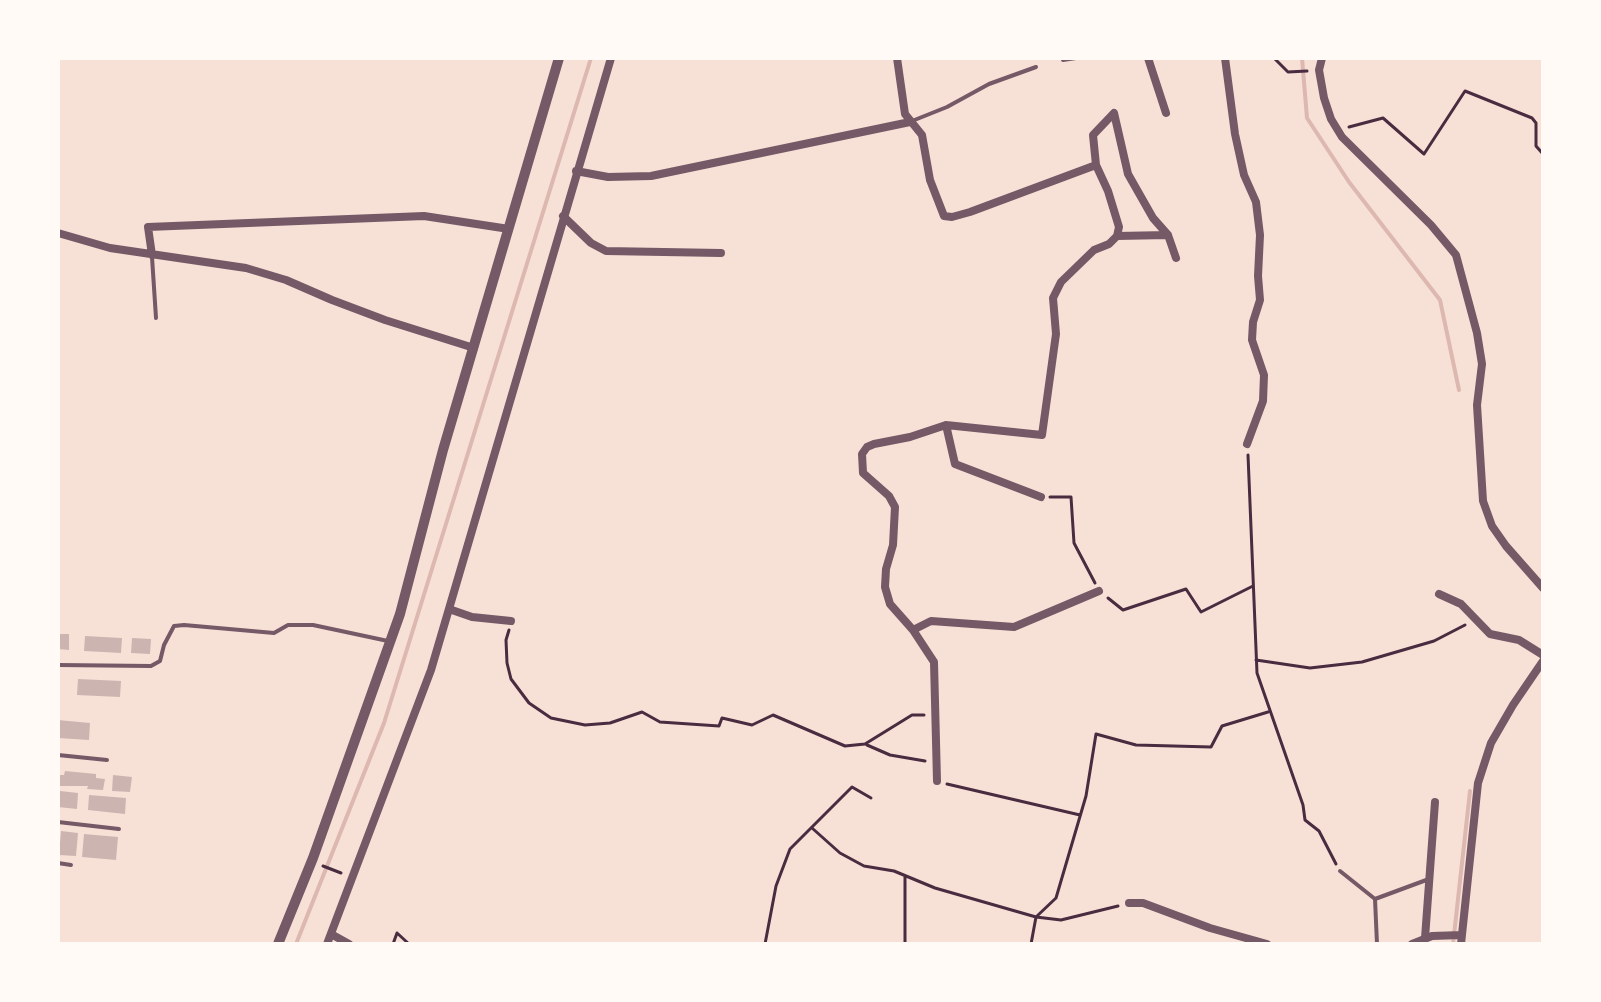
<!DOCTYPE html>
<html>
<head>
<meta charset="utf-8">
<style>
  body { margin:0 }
  #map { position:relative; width:1601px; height:1002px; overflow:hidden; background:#f7e1d7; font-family:Literata,serif }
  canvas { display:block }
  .frame { position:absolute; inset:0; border:60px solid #fffaf5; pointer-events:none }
</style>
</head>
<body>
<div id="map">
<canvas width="1601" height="1002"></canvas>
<div class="frame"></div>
</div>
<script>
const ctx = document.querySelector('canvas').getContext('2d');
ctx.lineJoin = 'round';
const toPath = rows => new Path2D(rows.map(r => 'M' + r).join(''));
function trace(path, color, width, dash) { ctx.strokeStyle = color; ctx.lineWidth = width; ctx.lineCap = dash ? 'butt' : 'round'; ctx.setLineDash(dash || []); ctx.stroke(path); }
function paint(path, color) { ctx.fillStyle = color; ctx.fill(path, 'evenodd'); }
trace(toPath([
  [1302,58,1307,118,1349,182,1440,300,1459,390],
  [296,944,384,723,591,58],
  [1453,944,1470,791]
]), '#dcb8b0', 4);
paint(toPath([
  [58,634,69,634,69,650,58,649],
  [85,636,122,638,121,653,84,651],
  [132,638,151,639,150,654,131,653],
  [78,679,121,681,120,697,77,695],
  [58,720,90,723,89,740,58,738],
  [65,771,96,774,96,778,105,779,103,790,87,789,88,786,58,786,58,775,64,775],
  [113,775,132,777,130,792,112,791],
  [60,791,78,793,77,809,58,807],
  [89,795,126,798,125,814,88,810],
  [61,831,78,833,76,856,59,855],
  [84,834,118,837,116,860,82,857]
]), '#ccb4b1');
trace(toPath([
  [1274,58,1288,72,1307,71],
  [1349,127,1383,118,1424,154,1465,91,1532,118,1536,123,1536,146,1543,154],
  [1248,455,1257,673,1303,805,1305,820,1319,831,1336,864],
  [1050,497,1071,497,1074,543,1095,583],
  [1108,598,1123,610,1186,589,1201,612,1253,586],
  [509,630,506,640,507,663,511,679,529,703,551,718,585,725,610,723,642,712,660,722,719,726,722,718,752,725,773,715,845,746,865,744,912,715,924,715],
  [1256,660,1310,668,1362,662,1434,641,1465,625],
  [867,745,890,755,925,761],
  [947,784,1080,815],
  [812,828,840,853,864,866,894,871,935,888,1036,917,1061,920,1118,906],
  [323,866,341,873],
  [905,876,905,944],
  [393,944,397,933,409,944],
  [765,944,776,886,790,849,852,787,871,798],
  [1031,944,1036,917,1056,898,1086,796,1096,734,1136,745,1211,747,1222,726,1268,712]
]), '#4a2c40', 3);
trace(toPath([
  [1063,60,1076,58],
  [912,121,947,107,989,84,1036,67],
  [152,257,156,318],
  [58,665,151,666,160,661,164,645,174,626,184,625,274,633,288,625,313,625,388,641],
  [58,755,107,760],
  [58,822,119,829],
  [58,863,71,865],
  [1340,871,1375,899],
  [1377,944,1375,899,1429,879]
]), '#755966', 4);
trace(toPath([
  [897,58,905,114,922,135,930,180,944,216,952,217,970,212,1096,165],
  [1148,58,1166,113],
  [1225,58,1235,134,1244,175,1256,202,1260,235,1258,276,1260,300,1253,322,1252,340,1264,375,1263,401,1247,444],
  [1322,58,1319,70,1324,98,1331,119,1342,137,1431,225,1456,255,1477,333,1482,364,1477,405,1483,501,1492,526,1506,546,1543,588],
  [576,171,608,177,651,176,910,122],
  [563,216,591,243,606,251,721,253],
  [58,233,110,248,246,268,286,280,332,300,385,320,474,348],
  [1117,236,1168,235],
  [152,255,148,227,424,216,509,229],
  [946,425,955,464,1041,497],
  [1439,594,1461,604,1490,634,1519,640,1543,655],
  [449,609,472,617,511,621],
  [913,630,931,621,1014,627,1099,591],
  [937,781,934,662,913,630,890,604,885,587,886,569,893,545,895,507,889,496,863,473,862,454,867,447,874,444,910,437,946,425,1042,435,1056,334,1053,298,1061,282,1094,250,1109,244,1117,236,1119,227,1108,191,1096,165,1093,135,1114,113,1128,174,1153,218,1168,235,1176,258],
  [1129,903,1143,903,1210,928,1267,944],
  [331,934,349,944],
  [1425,938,1435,802],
  [327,944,431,670,611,58],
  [1412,944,1432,936,1462,935],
  [1461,944,1478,783,1491,743,1513,705,1543,661]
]), '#755966', 8);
trace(toPath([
  [278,944,313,858,400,614,443,450,559,58]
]), '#755966', 10);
</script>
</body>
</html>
